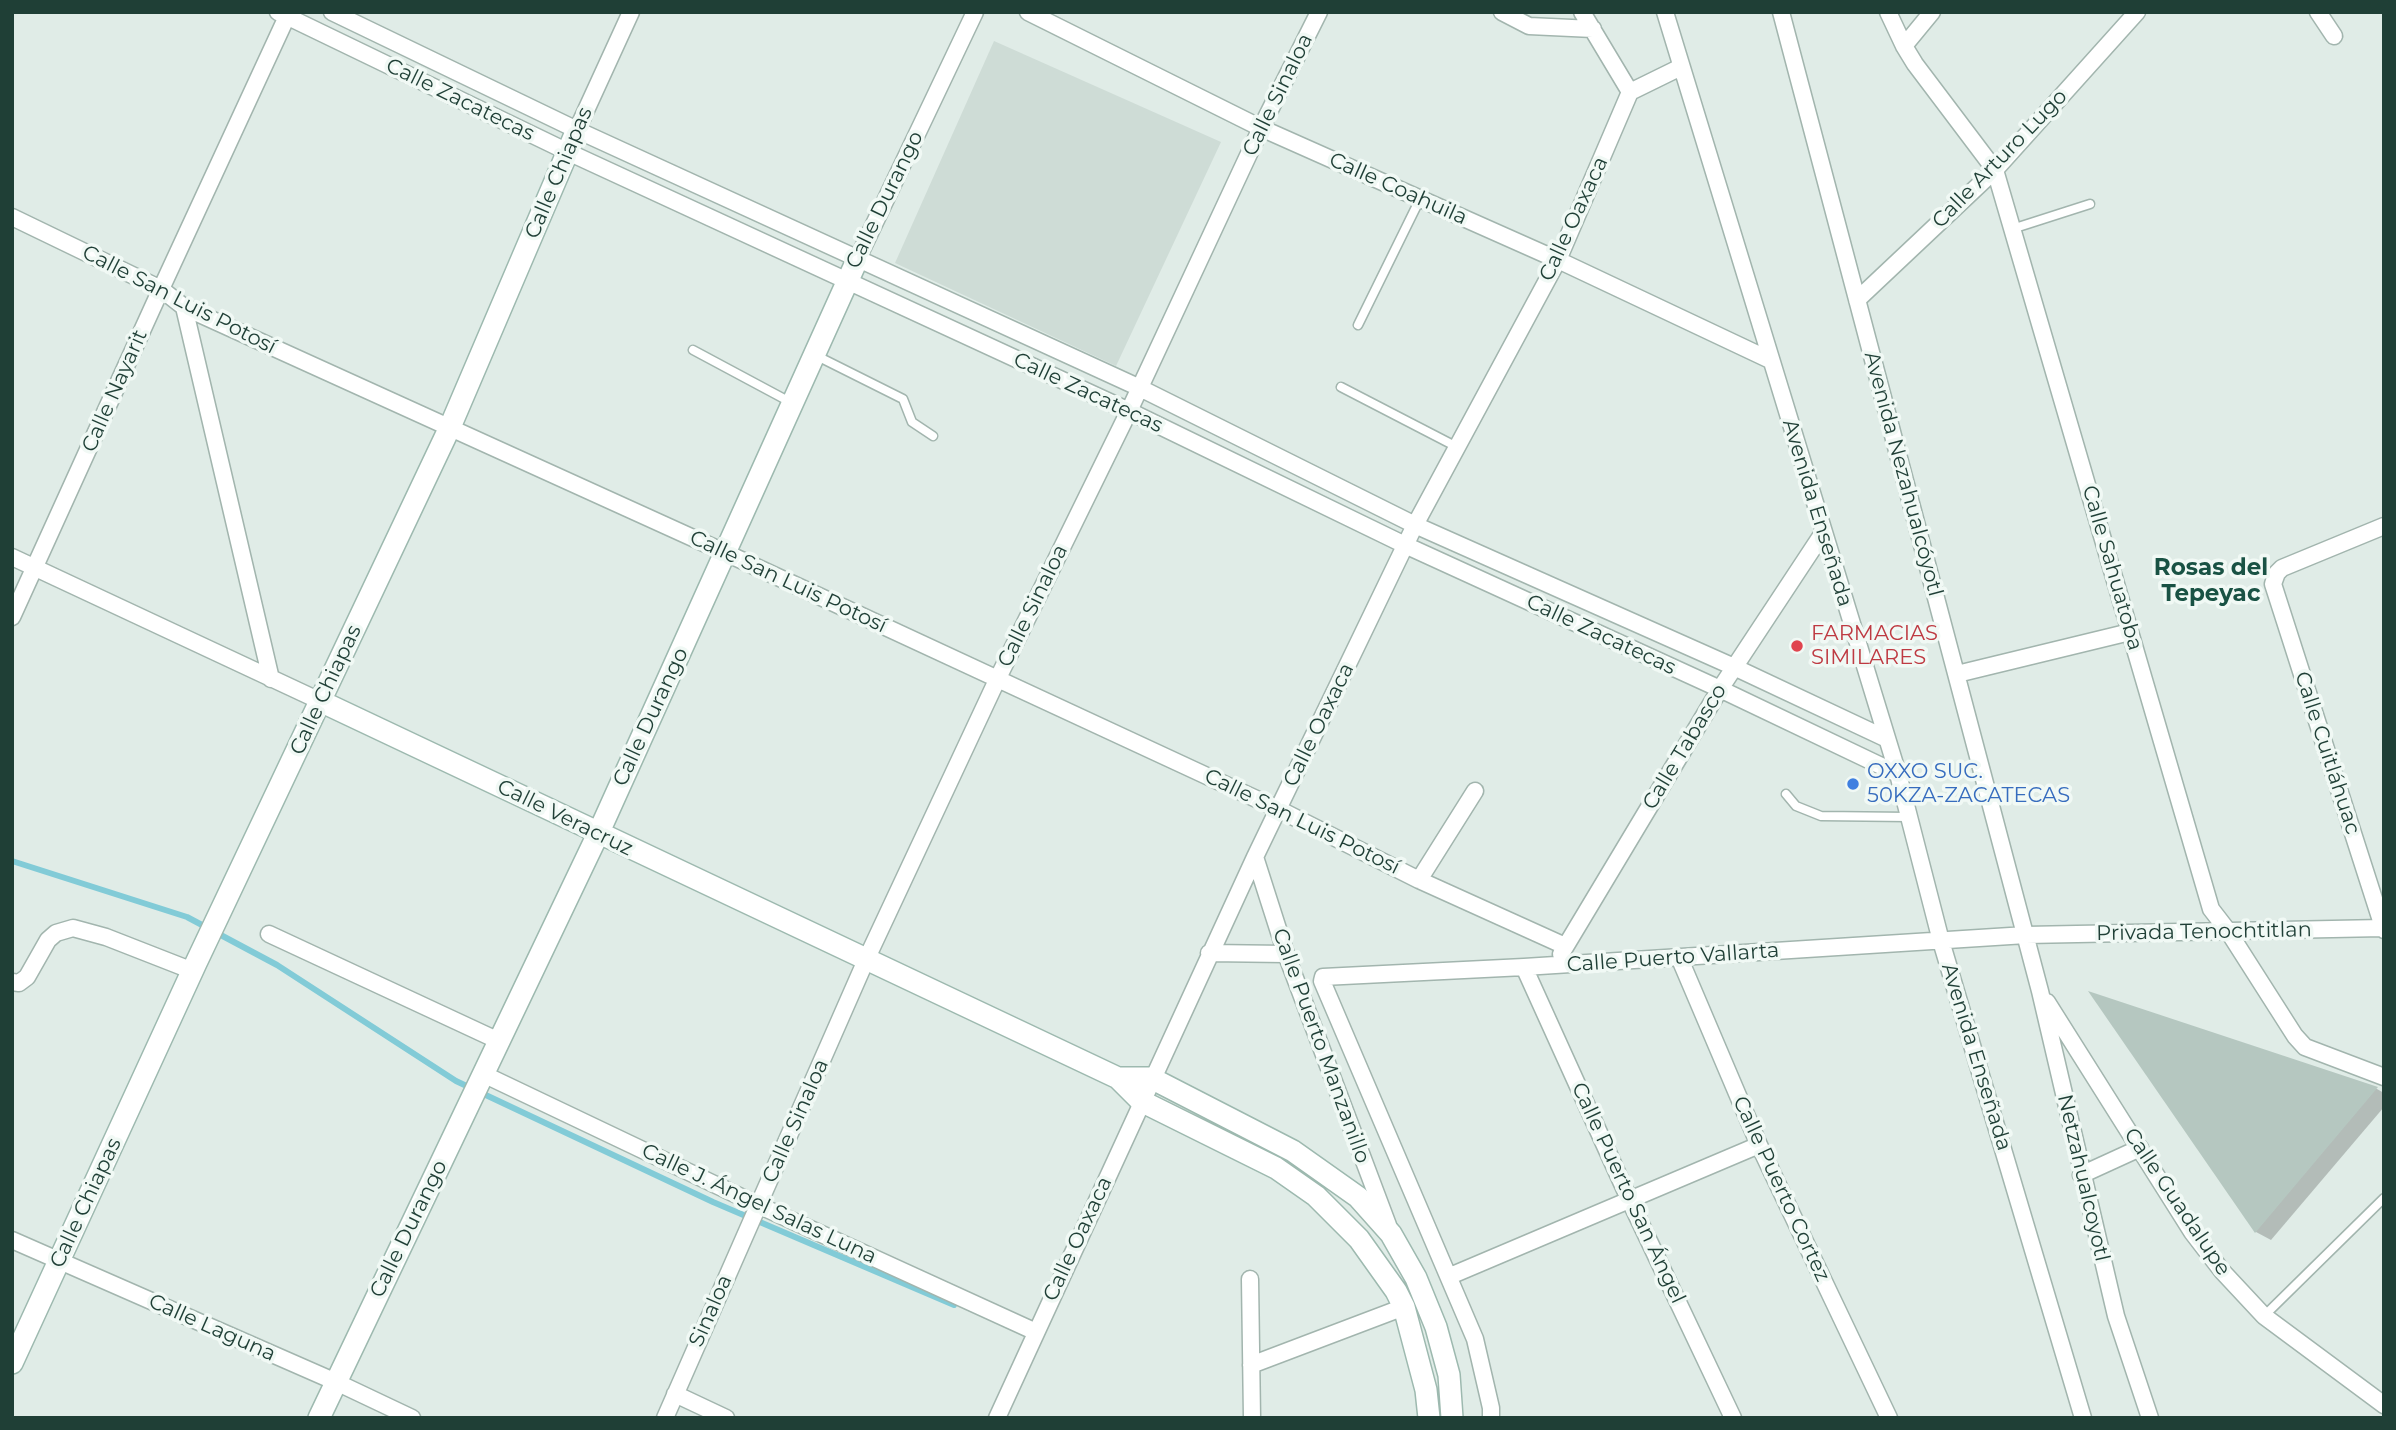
<!DOCTYPE html>
<html>
<head>
<meta charset="utf-8">
<style>
  body { margin:0 }
  #map { position:relative; width:2396px; height:1430px; overflow:hidden; background:#e0ece7; font-family:Montserrat,sans-serif }
  canvas { display:block }
  .frame { position:absolute; inset:0; border:14px solid #1f3f36; pointer-events:none }
</style>
</head>
<body>
<div id="map">
<canvas width="2396" height="1430"></canvas>
<div class="frame"></div>
</div>
<script>
const ctx = document.querySelector('canvas').getContext('2d');
ctx.lineJoin = 'round';
function paint(path, color) { ctx.fillStyle = color; ctx.fill(path, 'evenodd'); }
const toPath = rows => new Path2D(rows.map(r => 'M' + r).join(''));
function trace(path, color, width, dash) { ctx.strokeStyle = color; ctx.lineWidth = width; ctx.lineCap = dash ? 'butt' : 'round'; ctx.setLineDash(dash || []); ctx.stroke(path); }
function label(font, color, halo, rows, align = 'center') {
  ctx.font = font + ' Montserrat,sans-serif'; ctx.lineWidth = 7; ctx.setLineDash([]); ctx.textBaseline = 'middle'; ctx.strokeStyle = halo; ctx.fillStyle = color; for (const [text, x, y, turn = 0] of rows) {
    ctx.save(); ctx.translate(x, y); ctx.rotate((+turn || 0) * Math.PI / 180); ctx.textAlign = isNaN(turn) ? turn : align; if (halo) ctx.strokeText(text, 0, 0); ctx.fillText(text, 0, 0); ctx.restore();
  }
}
paint(toPath([
  [994,41,1221,142,1116,366,895,263]
]), '#cedcd6');
paint(toPath([
  [2092,994,2377,1089,2384,1093,2384,1107,2271,1240,2256,1232]
]), '#0003');
trace(toPath([
  [12,861,187,917,277,965,456,1081,713,1202,954,1305]
]), '#82cbd7', 6);
paint(toPath([
  [2088,991,2378,1087,2255,1233]
]), '#b5c7c0');
const lane = toPath([
  [2012,229,2090,204],
  [1358,325,1420,199],
  [693,350,792,403],
  [817,356,903,399,912,422,933,436],
  [1341,387,1457,447],
  [1786,794,1796,806,1821,816,1909,817],
  [2264,1316,2384,1198]
]);
const street = toPath([
  [278,12,568,152,1129,411,1405,545,1720,689,1898,774],
  [332,12,577,130,1140,388,1415,525,1734,667,1887,739],
  [1028,12,1261,128,1558,260,1770,360],
  [1502,12,1529,26,1593,29],
  [1582,12,1630,92],
  [1665,12,1898,774,1941,941,2083,1418],
  [1781,12,2040,991,2116,1316,2150,1418],
  [1888,12,1904,46,1915,64,1995,170,2211,909,2228,931,2295,1036,2305,1047,2384,1077],
  [2318,12,2334,36],
  [1904,46,1932,12],
  [577,130,631,12],
  [12,217,161,289,184,307,726,553,1278,809,1419,880,1565,946],
  [858,258,975,12],
  [1857,300,1995,170,2137,12],
  [184,307,271,679],
  [2384,526,2282,568,2277,573,2273,584,2384,930],
  [12,557,320,701],
  [12,617,161,289,289,12],
  [1957,674,2130,632],
  [1255,857,1286,954,1388,1225],
  [1419,880,1475,791],
  [269,934,499,1041],
  [1209,953,1286,954],
  [1561,954,1720,689,1823,533],
  [1679,957,1759,1145,1889,1418],
  [1524,967,1630,1201,1733,1418],
  [12,982,19,983,27,977,48,940,56,933,73,928,106,937,193,971],
  [2047,1002,2192,1232,2222,1271,2264,1316,2384,1405],
  [483,1074,758,1205,1036,1332],
  [2081,1175,2140,1148],
  [12,1240,336,1382,412,1418],
  [1450,1276,1759,1145],
  [1250,1279,1252,1418],
  [1251,1365,1404,1307],
  [675,1394,726,1418],
  [665,1418,866,960,997,680,1129,411,1261,128,1319,12],
  [997,1418,1255,857,1415,525,1558,260,1630,92,1681,67],
  [1491,1418,1491,1408,1475,1339,1322,981,1323,977,1524,967,2026,935,2383,928]
]);
const secondary = toPath([
  [320,701,1118,1078,1141,1101,1276,1168,1316,1196,1359,1239,1396,1291,1404,1307,1426,1390,1429,1418],
  [1118,1078,1151,1078,1293,1151,1358,1197,1391,1234,1416,1278,1436,1327,1449,1375,1452,1418],
  [12,1363,196,963,450,427,577,130],
  [319,1418,598,834,858,258]
]);
trace(lane, '#a2b5ae', 11);
trace(street, '#a2b5ae', 19);
trace(secondary, '#9db9af', 24);
trace(lane, '#fff', 8);
trace(street, '#fff', 16);
trace(secondary, '#fff', 21);
for (const [x, y, r, color] of [
  [1797,646,7,"#e0444e"],
  [1853,784,7,"#3f7fe0"]
]) { const dot = new Path2D(); dot.arc(x, y, r, 0, 2 * Math.PI); ctx.fillStyle = color; ctx.fill(dot); trace(dot, '#f1f9f5', 2.5); }
label('21px', '#1f3f36', '#f1f9f5', [
  ["Calle Sinaloa",1278,95,-64],
  ["Calle Zacatecas",460,100,26],
  ["Calle Arturo Lugo",2000,159,-46],
  ["Calle Chiapas",559,173,-67],
  ["Calle Coahuila",1398,189,24],
  ["Calle Durango",885,200,-64],
  ["Calle Oaxaca",1574,219,-65],
  ["Calle San Luis Potosí",179,300,27],
  ["Calle Nayarit",115,391,-66],
  ["Calle Zacatecas",1088,393,25],
  ["Avenida Nezahualcóyotl",1903,474,75],
  ["Avenida Enseñada",1817,513,73],
  ["Calle Sahuatoba",2112,568,74],
  ["Calle San Luis Potosí",788,582,25],
  ["Calle Sinaloa",1033,606,-64],
  ["Calle Zacatecas",1601,635,25],
  ["Calle Chiapas",326,690,-65],
  ["Calle Durango",651,717,-65],
  ["Calle Oaxaca",1319,725,-64],
  ["Calle Tabasco",1685,747,-59],
  ["Calle Cuitláhuac",2327,753,72],
  ["Calle Veracruz",565,818,26],
  ["Calle San Luis Potosí",1302,822,26],
  ["Privada Tenochtitlan",2204,932,-1],
  ["Calle Puerto Vallarta",1673,958,-4],
  ["Calle Puerto Manzanillo",1321,1046,70],
  ["Avenida Enseñada",1976,1057,73],
  ["Calle Sinaloa",796,1121,-66],
  ["Netzahualcoyotl",2083,1178,77],
  ["Calle Puerto Cortez",1781,1189,65],
  ["Calle Puerto San Ángel",1628,1193,65],
  ["Calle Guadalupe",2177,1202,56],
  ["Calle Chiapas",86,1203,-65],
  ["Calle J. Ángel Salas Luna",759,1204,25],
  ["Calle Durango",409,1229,-64],
  ["Calle Oaxaca",1078,1239,-65],
  ["Sinaloa",711,1311,-66],
  ["Calle Laguna",212,1328,24]
]);
label('21px', '#be3a42', '#f1f9f5', [
  ["FARMACIAS",1811,634],
  ["SIMILARES",1811,658]
], 'left');
label('21px', '#366cbe', '#f1f9f5', [
  ["OXXO SUC.",1867,772],
  ["50KZA-ZACATECAS",1867,796]
], 'left');
label('bold 23px', '#195244', '#f1f9f5', [
  ["Rosas del",2211,568],
  ["Tepeyac",2211,594]
]);
</script>
</body>
</html>
